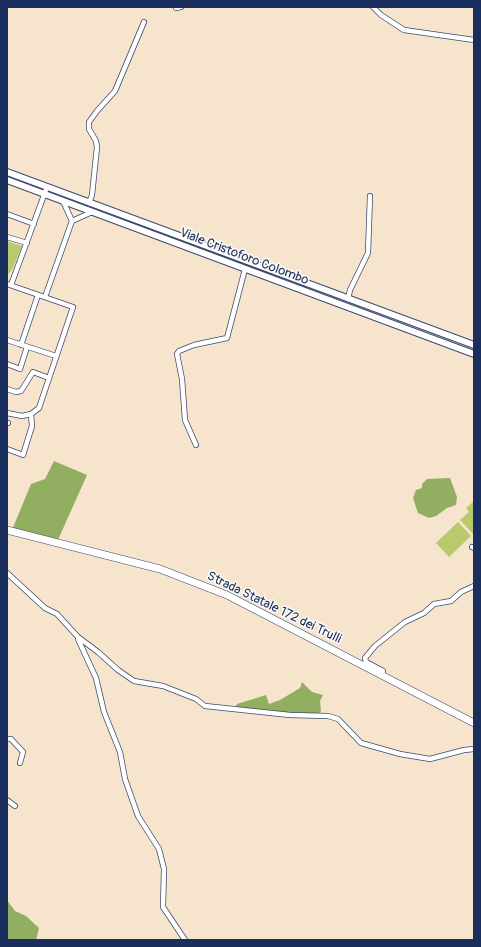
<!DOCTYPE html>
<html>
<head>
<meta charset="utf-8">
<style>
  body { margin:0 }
  #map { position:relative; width:481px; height:947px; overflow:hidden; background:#f6e4cd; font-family:Pangolin,sans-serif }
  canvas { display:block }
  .frame { position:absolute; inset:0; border:8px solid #1b2f5e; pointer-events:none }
</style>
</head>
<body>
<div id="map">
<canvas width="481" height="947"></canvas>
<div class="frame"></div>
</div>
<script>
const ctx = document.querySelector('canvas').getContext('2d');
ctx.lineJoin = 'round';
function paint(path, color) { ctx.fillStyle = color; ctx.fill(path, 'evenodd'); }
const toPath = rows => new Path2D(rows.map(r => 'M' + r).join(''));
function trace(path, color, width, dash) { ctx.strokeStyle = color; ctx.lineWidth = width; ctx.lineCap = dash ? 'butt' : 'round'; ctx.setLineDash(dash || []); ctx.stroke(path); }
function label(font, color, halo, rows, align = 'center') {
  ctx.font = font + ' Pangolin,sans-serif'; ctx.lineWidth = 3; ctx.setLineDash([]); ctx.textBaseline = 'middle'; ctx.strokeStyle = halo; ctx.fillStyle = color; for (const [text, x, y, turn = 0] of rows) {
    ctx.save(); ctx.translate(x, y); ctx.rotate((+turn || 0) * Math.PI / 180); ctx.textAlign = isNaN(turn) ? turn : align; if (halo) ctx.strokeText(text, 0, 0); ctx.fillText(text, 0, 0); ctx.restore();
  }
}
paint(toPath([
  [7,241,22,246,12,270,7,275],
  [474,501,474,535,460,520,469,512,466,508],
  [458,522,471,536,449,557,436,543]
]), '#b9ca6c');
paint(toPath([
  [54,461,87,475,57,542,12,530,31,484,45,479],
  [450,478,457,497,456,505,447,508,436,516,429,518,418,513,413,498,416,490,422,488,422,484,427,479],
  [302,682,312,692,323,695,320,701,321,711,318,714,235,709,237,704,266,695,269,704,280,700,300,688],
  [7,900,15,911,26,916,39,928,36,940,7,940]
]), '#92ae60');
const street = toPath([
  [373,7,381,15,404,30,474,40],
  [176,8,181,7],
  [63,201,72,221,92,212],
  [89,203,92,195,97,147,96,141,89,129,89,122,97,111,115,91,144,22],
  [7,214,34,224],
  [7,237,27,243],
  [7,284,73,307,39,408,31,414,22,416,7,413],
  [11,285,47,187],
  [45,297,72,221],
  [348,299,350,290,368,253,370,196],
  [7,340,56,356],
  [21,345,38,295],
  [7,364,20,369,27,347],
  [7,389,16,392,21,391,33,372,49,378],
  [7,423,8,423],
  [196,445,185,420,182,379,177,354,179,351,194,345,227,338,245,269],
  [7,449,23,455,32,426,31,414],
  [472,547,474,548],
  [7,573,45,608,57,614,78,637,98,652,118,670,134,681,163,686,196,699,205,706,290,715,328,716,338,719,361,743,400,754,430,759,464,750,474,749],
  [78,639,96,678,104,712,120,752,125,779,138,816,159,849,164,869,163,907,185,940],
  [382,675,383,671,366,662,365,658,375,646,405,622,424,613,434,604,451,601,461,592,474,586],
  [7,739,11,739,23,752,20,763],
  [7,800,15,806]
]);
const secondary = toPath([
  [7,172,474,345],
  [7,180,474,354]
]);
const primary = toPath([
  [7,530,160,569,227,595,474,723]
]);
trace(street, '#3c4a6f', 6);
trace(secondary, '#3c4a6f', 8);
trace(primary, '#3c4a6f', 8);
trace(street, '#fff', 4.5);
trace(secondary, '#fff', 6);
trace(primary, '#fff', 7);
label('13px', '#1b2f5e', '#fdfcf7', [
  ["Viale Cristoforo Colombo",244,257,21],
  ["Strada Statale 172 dei Trulli",274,608,26]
]);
</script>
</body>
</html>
